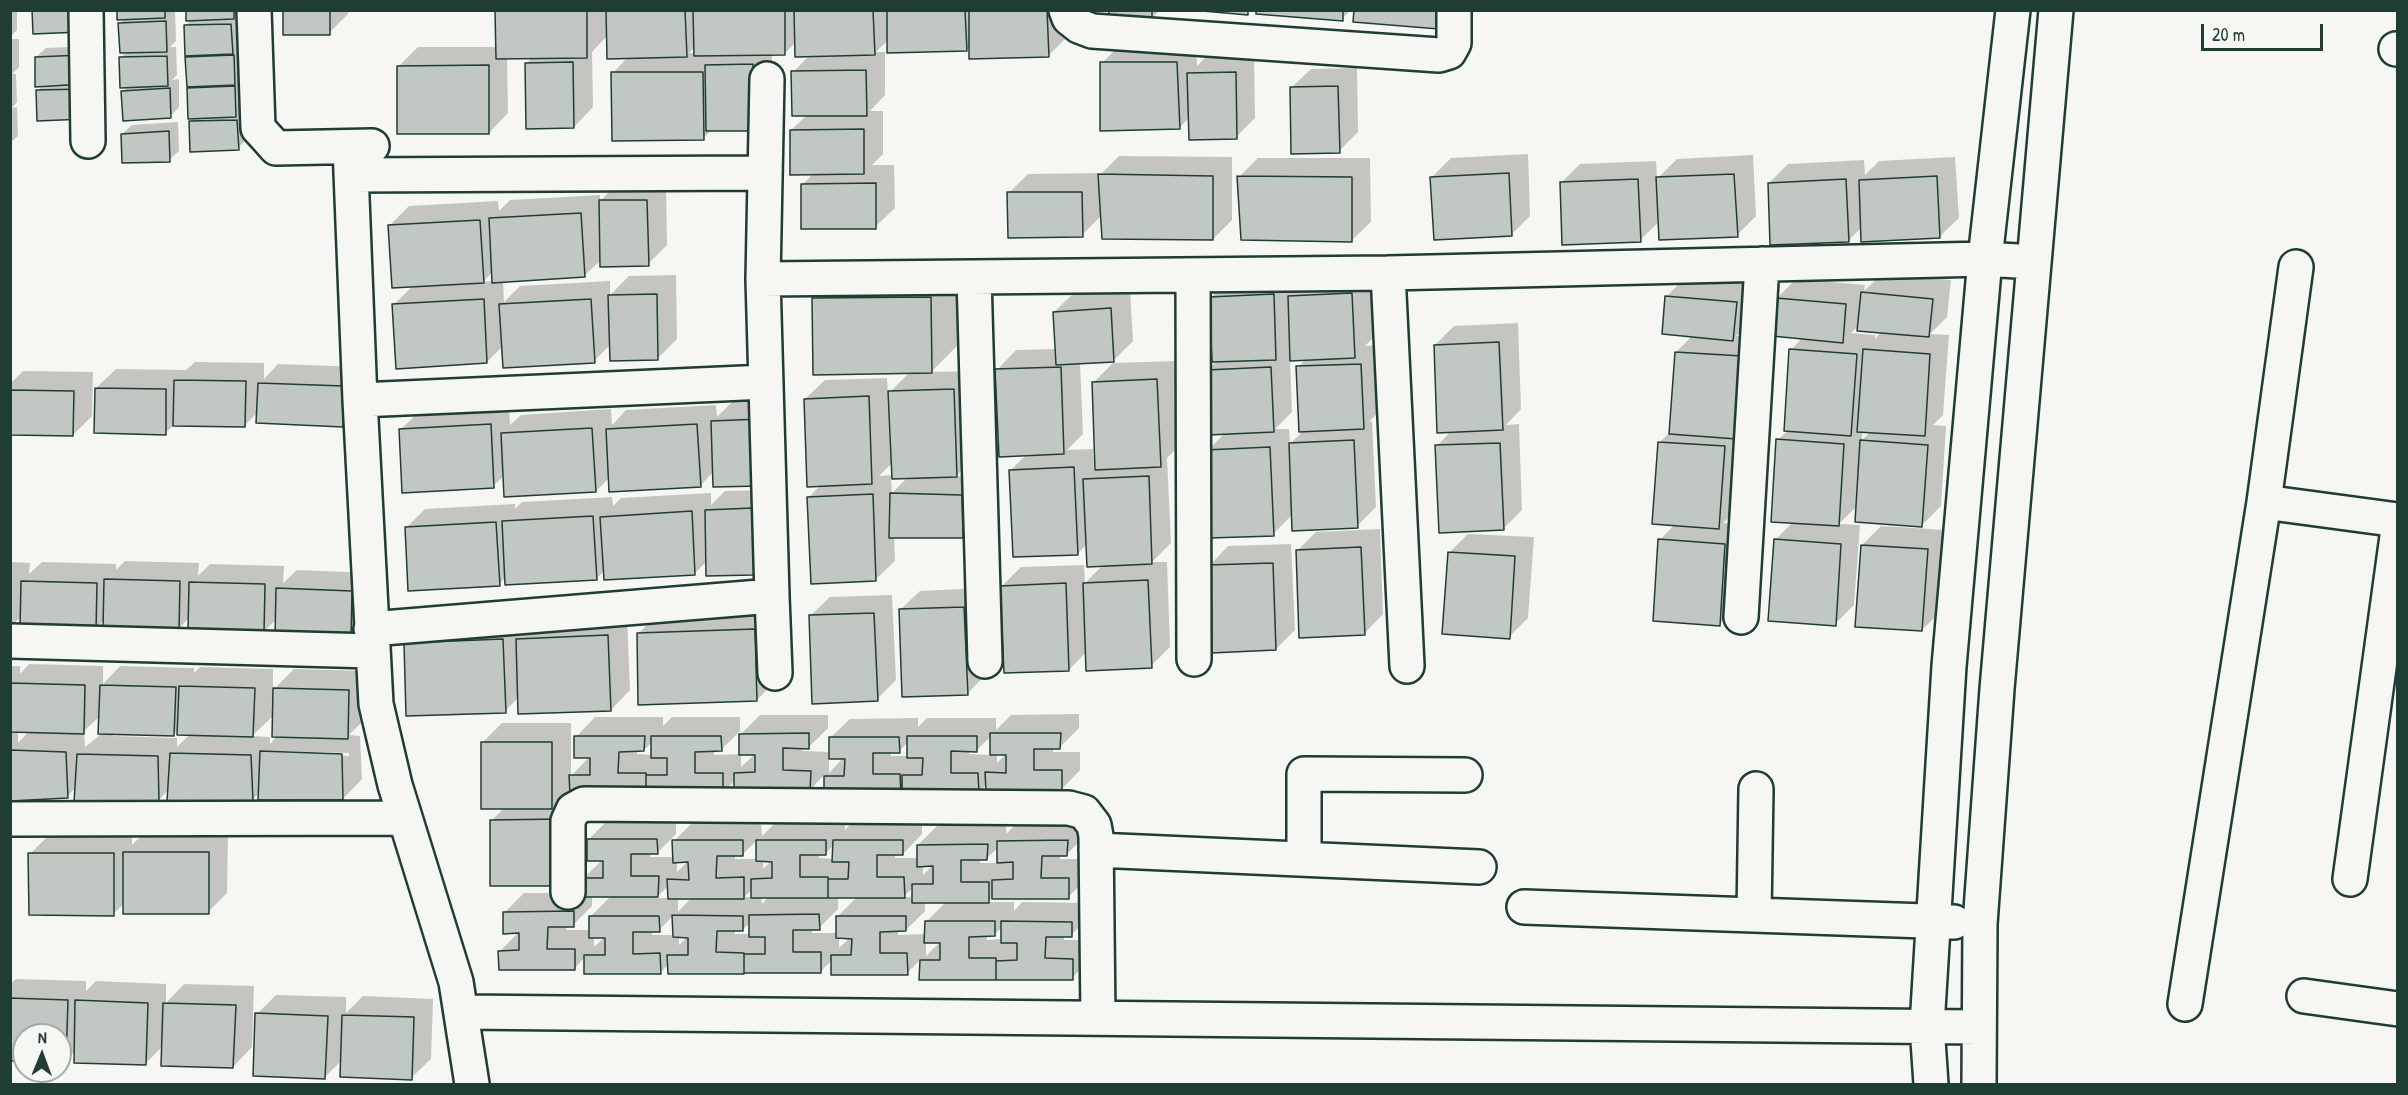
<!DOCTYPE html>
<html>
<head>
<meta charset="utf-8">
<style>
  body { margin:0 }
  #map { position:relative; width:2408px; height:1095px; overflow:hidden; background:#f6f6f2; font-family:"Patrick Hand",sans-serif }
  canvas { display:block }
  .frame { position:absolute; inset:0; border:12px solid #1f3d34; pointer-events:none }
  .north { position:absolute; left:12px; top:1023px; width:60px; height:60px; box-sizing:border-box; background:#f6f6f2; border:2px solid #a0aca6; border-radius:50%; rotate:1deg; font-size:16px; font-weight:700; line-height:24px; text-align:center; color:#1f3d34 }
  .north::after { content:''; display:block; margin:auto; width:21px; height:27px; background:#1f3d34; clip-path:polygon(50% 0,100% 100%,50% 72%,0 100%) }
  .scale { position:absolute; left:2201px; top:24px; width:122px; height:27px; box-sizing:border-box; border:3px solid #1f3d34; border-top:0; padding-left:8px; font-size:18px; line-height:21px; white-space:nowrap; color:#1f3d34; -webkit-text-stroke:4px #f6f6f2; paint-order:stroke }
</style>
</head>
<body>
<div id="map">
<canvas width="2408" height="1095"></canvas>
<div class="frame"></div>
<div class="north">N</div>
<div class="scale">20 m</div>
</div>
<script>
const ctx = document.querySelector('canvas').getContext('2d');
ctx.lineJoin = 'round';
function paint(path, color) { ctx.fillStyle = color; ctx.fill(path, 'evenodd'); }
const toPath = rows => new Path2D(rows.map(r => 'M' + r).join(''));
function trace(path, color, width, dash) { ctx.strokeStyle = color; ctx.lineWidth = width; ctx.lineCap = dash ? 'butt' : 'round'; ctx.setLineDash(dash || []); ctx.stroke(path); }
paint(toPath([
  [10,10,17,10,17,30,10,37],
  [118,10,175,12,176,41,170,47,176,47,177,75,172,80,179,79,179,107,170,117,123,91,128,86,120,58,127,52,120,24,125,18],
  [187,10,240,10,236,15,240,15,245,106,240,111,246,111,247,139,238,148,190,122,195,117,188,89,192,85,188,85,185,26,191,20],
  [284,10,348,10,348,14,329,33],
  [497,10,1067,10,1068,36,1049,55,971,45,966,50,889,39,876,52,885,52,885,95,870,111,883,111,883,154,872,165,894,165,895,208,875,227,802,185,814,173,791,130,807,115,793,72,810,55,796,42,785,53,772,54,773,110,712,130,703,138,613,73,628,57,608,35,592,52,593,107,574,127,526,64,533,57,507,57,508,113,489,133,399,66,418,47,497,47],
  [695,47,695,53,689,53],
  [1110,10,1160,10,1151,19],
  [1258,10,1351,10,1342,19],
  [10,39,19,39,19,67,12,74,16,74,17,102,12,108,17,107,18,136,10,143],
  [1196,43,1197,66,1208,55,1254,54,1255,118,1236,137,1190,117,1179,128,1102,63,1121,44],
  [91,46,94,108,38,91,43,85,36,57,46,48],
  [1357,68,1358,132,1339,151,1291,88,1311,69],
  [178,122,179,151,169,160,122,134,132,125],
  [1528,154,1530,216,1511,235,1432,177,1451,158],
  [1753,155,1756,216,1737,235,1660,221,1640,240,1561,183,1580,164,1656,161,1657,179,1677,159],
  [1119,156,1232,157,1232,220,1213,239,1102,215,1082,235,1009,193,1028,174,1102,173],
  [1955,157,1959,218,1939,237,1862,227,1848,241,1769,183,1788,164,1864,160,1865,175,1879,161],
  [1258,158,1370,158,1371,222,1351,241,1239,177],
  [620,181,666,181,667,245,648,264,602,259,584,276,503,280,504,302,520,286,610,281,610,295,629,276,676,275,677,339,658,358,611,344,594,361,503,346,487,362,393,305,413,286,390,225,409,206,498,201,499,211,510,200,600,195,600,201],
  [493,271,494,281,483,282],
  [959,270,959,344,931,372,972,371,976,456,956,476,980,477,982,518,962,537,894,536,895,561,875,580,809,497,821,485,805,399,825,380,887,378,888,394,910,372,813,299,841,271],
  [893,462,893,475,879,476],
  [908,477,892,493,891,478],
  [1371,274,1373,338,1365,346,1380,345,1382,408,1369,422,1372,421,1376,507,1357,526,1293,514,1273,534,1207,451,1225,433,1207,370,1218,360,1211,298,1230,278,1292,276,1293,292,1308,277],
  [1306,359,1298,367,1304,430,1290,444,1289,429,1275,429,1292,412,1290,360],
  [1882,274,1951,280,1947,317,1930,334,1949,335,1943,415,1933,425,1946,426,1941,506,1922,525,1857,506,1839,524,1860,525,1854,605,1835,624,1775,540,1793,522,1778,440,1788,430,1791,350,1803,337,1777,298,1796,279,1865,285,1864,291],
  [1860,324,1882,331,1875,339,1875,335,1851,333],
  [1862,431,1871,431,1862,440],
  [1686,277,1755,284,1752,320,1736,336,1760,337,1738,508,1723,523,1744,525,1739,605,1720,624,1660,540,1675,524,1659,443,1671,431,1676,352,1693,335,1667,296],
  [1130,290,1133,341,1114,360,1080,362,1083,434,1067,450,1093,449,1094,471,1097,468,1093,383,1113,363,1176,361,1179,446,1167,458,1171,543,1152,562,1167,562,1170,647,1151,666,1087,651,1069,670,1002,586,1021,567,1084,565,1085,583,1103,565,1088,543,1077,554,1011,470,1027,454,997,370,1016,350,1057,349,1054,312,1074,293],
  [1518,323,1521,409,1506,425,1519,424,1522,510,1503,529,1437,446,1452,430,1435,345,1454,326],
  [195,362,264,363,264,379,278,364,363,367,362,406,342,425,258,412,244,426,174,425,165,433,96,388,116,369,186,370],
  [23,371,93,372,92,416,73,435,10,434,10,384],
  [778,401,700,486,610,477,596,491,505,475,493,486,400,430,420,411,509,406,510,425,521,415,611,409,612,425,626,410,716,405,717,417,732,402],
  [772,490,773,554,754,573,707,561,695,573,605,570,597,578,506,577,499,584,406,528,425,509,515,504,515,509,522,502,612,497,613,506,621,498,711,493,711,505,725,491],
  [1881,526,1946,530,1941,611,1922,630,1862,545],
  [1380,529,1383,614,1364,634,1297,551,1316,532],
  [1468,534,1534,537,1528,618,1509,637,1449,553],
  [1291,544,1295,630,1276,649,1209,566,1228,546],
  [125,561,199,563,198,576,210,564,284,566,283,583,297,570,371,573,369,619,350,638,277,619,263,632,190,617,178,629,104,620,95,630,22,616,10,627,10,562,30,563,29,574,42,562,116,564,116,570],
  [983,588,986,674,967,694,900,610,920,591],
  [892,595,896,680,877,699,810,616,830,597],
  [782,602,784,672,757,700,638,634,666,606],
  [627,617,630,690,611,710,519,697,505,711,405,643,425,624,521,620,522,635,537,620],
  [29,664,103,666,103,684,120,666,194,668,194,673,200,667,273,669,273,690,294,669,368,671,366,718,349,735,360,736,362,779,343,799,260,792,252,800,169,789,159,800,76,787,67,797,10,799,10,666,20,666,20,674],
  [274,715,278,735,270,744,270,737,252,736],
  [100,716,100,735,85,747,84,731],
  [179,729,190,734,177,747,177,738,113,736,113,733,174,734],
  [18,731,29,731,18,743],
  [278,751,349,753,349,756,278,754],
  [1079,714,1079,728,1060,747,1053,747,1053,752,1080,752,1080,770,1061,790,987,784,978,793,825,794,825,774,810,790,736,780,722,793,571,788,558,801,580,801,580,866,492,820,505,807,483,742,502,723,571,723,571,776,590,756,576,737,595,717,663,717,663,726,672,717,740,717,740,731,721,750,714,750,714,755,740,754,741,734,760,715,828,715,828,728,809,747,802,747,802,751,830,752,830,738,850,719,918,718,918,727,927,718,996,718,996,730,1011,715],
  [992,735,991,755,969,754,969,750,977,750],
  [653,741,653,755,637,754,637,750,644,750],
  [908,742,908,756,891,756,891,751,899,751],
  [741,754,755,754,741,767],
  [997,754,1006,754,997,763],
  [829,757,844,757,829,773],
  [608,820,676,820,676,834,657,853,650,853,650,857,674,857,674,841,693,822,761,822,762,836,777,821,845,821,845,830,853,821,922,821,922,834,903,854,895,854,895,858,918,858,918,845,937,826,1006,826,1006,834,1018,822,1086,822,1086,835,1067,854,1060,855,1060,859,1087,859,1088,878,1068,897,993,897,987,902,1014,902,1014,911,1022,902,1090,903,1090,916,1071,935,1064,935,1064,940,1092,940,1091,959,1072,978,921,978,921,959,907,973,832,960,820,972,669,964,660,973,585,957,575,968,500,951,519,932,505,912,524,893,584,893,584,878,603,859,589,839],
  [758,839,757,859,735,859,735,854,743,854],
  [834,845,834,859,819,858,819,854,825,854],
  [999,847,998,863,980,863,980,859,987,858],
  [763,860,772,860,763,869],
  [677,861,688,861,677,872],
  [923,865,933,865,923,875],
  [669,885,669,898,656,898],
  [914,887,914,897,903,897],
  [753,889,753,897,744,897],
  [592,896,611,896,590,917,591,930,566,930,566,926,573,925,592,906],
  [761,896,769,896,762,904],
  [678,897,692,897,678,912],
  [838,897,857,897,837,917,837,933,812,933,812,928,819,928,838,909],
  [925,902,946,902,926,922,926,934,898,935,898,930,906,930,925,911],
  [674,915,674,935,652,935,652,930,659,930],
  [751,922,751,934,735,934,735,930,742,930],
  [1003,926,1003,939,987,940,987,935,994,935],
  [679,936,688,936,679,945],
  [594,937,605,937,594,947],
  [839,937,851,937,839,948],
  [941,941,926,956,926,942],
  [144,833,228,833,227,893,208,912,125,903,113,914,30,854,49,835,132,834,132,845],
  [16,979,86,981,86,991,96,981,166,984,166,1003,184,984,254,986,252,1047,233,1067,163,1046,145,1064,76,1050,65,1061,60,1061,60,1035,24,1035,24,1060,10,1060,10,984],
  [276,995,346,997,346,1013,363,996,433,999,431,1059,411,1078,342,1060,325,1077,257,1014]
]), '#0003');
const building = toPath([
  [32,10,80,10,81,32,33,34,32,10],
  [117,10,165,10,165,18,117,20,117,10],
  [186,10,234,10,234,19,186,21,186,10],
  [283,10,330,10,330,35,283,35,283,10],
  [495,10,587,10,587,58,496,59,495,10],
  [606,10,685,10,687,57,607,59,606,10],
  [693,10,785,10,785,55,694,56,693,10],
  [794,10,873,10,875,55,795,57,794,10],
  [887,10,965,10,967,51,887,53,887,10],
  [969,10,1047,10,1049,57,969,59,969,10],
  [1109,10,1152,10,1152,21,1108,19,1109,10],
  [1191,10,1248,10,1248,15,1191,10],
  [1256,10,1343,10,1343,21,1256,14,1256,10],
  [1354,10,1441,10,1439,29,1353,22,1354,10],
  [166,21,167,52,120,53,118,23,166,21],
  [231,24,233,54,185,56,184,25,231,24],
  [82,55,84,84,35,87,35,57,82,55],
  [234,55,235,85,187,87,185,57,234,55],
  [167,56,168,86,120,88,119,57,167,56],
  [573,62,574,128,526,129,525,63,573,62],
  [1100,62,1177,62,1180,129,1100,131,1100,62],
  [753,64,755,131,706,131,705,65,753,64],
  [489,65,489,134,397,134,397,66,489,65],
  [866,70,867,116,792,116,791,71,866,70],
  [611,72,703,72,704,140,612,141,611,72],
  [1236,72,1237,139,1189,140,1187,73,1236,72],
  [235,86,236,117,188,119,187,88,235,86],
  [1338,86,1340,153,1291,154,1290,87,1338,86],
  [170,88,171,118,123,121,121,91,170,88],
  [84,89,85,119,37,121,36,90,84,89],
  [237,120,239,150,190,152,189,121,237,120],
  [864,129,864,174,790,175,790,130,864,129],
  [169,131,170,162,122,163,121,134,169,131],
  [1509,173,1512,236,1434,240,1430,177,1509,173],
  [1098,174,1213,176,1213,240,1102,239,1098,174],
  [1734,174,1738,237,1659,240,1656,177,1734,174],
  [1237,176,1352,177,1352,242,1241,240,1237,176],
  [1937,176,1940,238,1861,242,1859,180,1937,176],
  [1638,179,1641,242,1562,245,1560,182,1638,179],
  [1846,179,1849,242,1770,245,1768,183,1846,179],
  [876,183,876,229,801,229,801,184,876,183],
  [1007,192,1082,192,1083,237,1008,238,1007,192],
  [599,200,647,200,649,266,600,267,599,200],
  [581,213,585,277,492,283,489,218,581,213],
  [480,220,484,283,392,288,388,225,480,220],
  [1861,292,1933,299,1929,337,1857,331,1861,292],
  [1352,293,1355,358,1290,361,1288,296,1352,293],
  [657,294,658,360,610,361,608,295,657,294],
  [1274,294,1276,360,1212,362,1209,297,1274,294],
  [1665,296,1737,302,1733,341,1662,334,1665,296],
  [931,297,932,373,813,375,812,298,931,297],
  [1776,298,1846,304,1843,343,1772,336,1776,298],
  [484,299,487,363,396,369,392,304,484,299],
  [591,299,595,363,503,368,499,304,591,299],
  [1111,308,1114,362,1056,365,1053,312,1111,308],
  [1499,342,1503,430,1437,433,1434,345,1499,342],
  [1789,349,1857,354,1851,436,1784,431,1789,349],
  [1863,349,1930,354,1925,436,1857,432,1863,349],
  [1675,352,1742,356,1737,439,1669,434,1675,352],
  [1361,364,1364,429,1299,432,1296,366,1361,364],
  [1061,367,1064,454,999,457,995,369,1061,367],
  [1271,367,1274,432,1208,435,1206,370,1271,367],
  [1157,379,1161,467,1095,470,1092,382,1157,379],
  [174,380,246,381,245,427,173,426,174,380],
  [258,383,344,386,343,427,256,423,258,383],
  [95,388,166,389,166,435,94,433,95,388],
  [954,389,957,477,892,479,888,391,954,389],
  [10,390,74,391,73,436,10,435,10,390],
  [869,396,872,484,807,487,804,399,869,396],
  [760,419,761,486,713,487,711,421,760,419],
  [491,424,494,488,402,493,399,429,491,424],
  [697,424,701,487,609,492,606,429,697,424],
  [592,428,596,492,504,497,501,433,592,428],
  [1776,439,1844,444,1839,526,1771,522,1776,439],
  [1354,440,1358,528,1292,531,1289,443,1354,440],
  [1860,440,1928,445,1922,527,1855,522,1860,440],
  [1658,442,1725,446,1719,529,1652,524,1658,442],
  [1500,443,1504,530,1439,533,1435,445,1500,443],
  [1270,447,1274,536,1209,538,1205,450,1270,447],
  [1074,467,1078,555,1013,557,1009,470,1074,467],
  [1149,476,1152,564,1087,567,1083,479,1149,476],
  [890,493,962,495,963,538,889,538,890,493],
  [873,494,876,581,811,584,807,497,873,494],
  [753,508,754,575,706,576,705,510,753,508],
  [692,511,695,575,604,580,600,517,692,511],
  [593,516,597,580,505,585,502,521,593,516],
  [496,522,500,586,408,591,405,527,496,522],
  [1658,539,1725,544,1720,626,1653,621,1658,539],
  [1774,539,1841,544,1836,626,1768,621,1774,539],
  [1861,545,1928,549,1922,631,1855,627,1861,545],
  [1361,547,1365,635,1299,638,1296,550,1361,547],
  [1448,552,1515,556,1510,639,1442,634,1448,552],
  [1273,563,1276,650,1211,653,1207,565,1273,563],
  [104,579,180,581,179,631,103,629,104,579],
  [1148,580,1152,668,1086,671,1083,583,1148,580],
  [21,581,97,583,96,631,20,629,21,581],
  [189,582,265,584,264,633,188,631,189,582],
  [1066,583,1069,671,1004,673,1000,586,1066,583],
  [276,588,352,591,351,640,275,638,276,588],
  [964,607,968,695,902,697,899,609,964,607],
  [874,613,878,701,812,704,809,615,874,613],
  [755,629,757,701,638,705,637,633,755,629],
  [608,635,611,711,518,714,516,639,608,635],
  [503,639,506,713,406,716,404,643,503,639],
  [10,683,85,685,84,734,10,732,10,683],
  [100,685,176,687,174,736,98,734,100,685],
  [179,686,255,688,253,737,177,735,179,686],
  [273,688,349,690,348,739,272,737,273,688],
  [809,733,809,749,783,748,783,770,811,771,810,791,734,791,734,773,755,772,755,755,739,755,739,734,809,733],
  [990,733,1061,733,1060,749,1034,749,1034,770,1062,770,1062,791,986,791,985,772,1006,773,1006,755,990,755,990,733],
  [574,736,645,736,644,751,619,752,618,773,646,773,646,794,570,794,569,775,590,775,590,758,574,758,574,736],
  [651,736,721,736,722,751,695,752,695,773,723,773,723,795,646,795,646,775,667,775,667,758,651,758,651,736],
  [907,736,977,736,977,752,951,751,951,773,978,773,979,794,902,794,902,775,922,775,923,758,907,758,907,736],
  [829,737,899,737,900,753,873,753,873,774,900,774,901,795,824,795,824,776,844,776,845,759,829,759,829,737],
  [481,742,552,742,552,809,481,809,481,742],
  [10,750,66,752,68,798,10,801,10,750],
  [260,751,342,754,343,800,258,800,260,751],
  [170,753,251,755,253,801,167,801,170,753],
  [77,754,158,756,159,802,74,802,77,754],
  [561,819,561,886,490,886,490,820,561,819],
  [587,839,657,839,658,854,631,854,631,876,659,876,658,897,582,897,582,878,603,878,603,861,587,861,587,839],
  [672,840,743,840,743,856,717,856,716,878,744,877,744,899,668,899,667,879,689,880,688,862,673,863,672,840],
  [756,840,826,840,826,855,800,855,800,877,828,877,828,898,751,898,751,879,772,878,772,862,756,861,756,840],
  [833,840,903,840,903,855,877,855,877,877,904,877,905,898,828,898,828,879,848,879,849,862,832,862,833,840],
  [1068,840,1067,856,1042,856,1041,878,1069,878,1069,899,992,899,992,880,1013,879,1013,862,997,863,997,841,1068,840],
  [988,844,987,860,961,860,961,882,989,882,989,903,912,903,912,884,933,884,933,866,917,867,917,845,988,844],
  [123,852,209,852,209,914,123,914,123,852],
  [28,853,114,853,114,916,29,915,28,853],
  [574,911,574,927,548,927,547,949,575,949,575,970,499,970,498,951,519,950,519,933,503,934,503,912,574,911],
  [819,914,820,930,793,930,793,952,821,952,821,973,744,973,744,954,765,954,765,937,749,937,749,915,819,914],
  [672,915,743,916,743,931,717,931,716,952,744,953,744,974,668,974,667,955,688,955,688,938,673,937,672,915],
  [589,916,659,916,660,932,633,932,633,954,660,953,661,974,584,974,584,955,605,955,605,938,589,938,589,916],
  [836,916,906,916,906,931,880,932,880,953,907,953,908,975,831,975,831,955,851,955,852,939,836,938,836,916],
  [925,921,995,921,995,936,969,937,969,958,996,958,996,980,919,980,920,960,940,960,940,943,924,943,925,921],
  [1001,921,1072,922,1072,937,1046,937,1045,958,1073,959,1073,980,996,980,996,961,1017,960,1017,943,1001,943,1001,921],
  [10,998,68,1000,66,1062,60,1062,60,1035,24,1035,24,1061,10,1061,10,998],
  [75,1000,148,1003,146,1065,74,1063,75,1000],
  [163,1003,236,1005,233,1068,161,1066,163,1003],
  [255,1013,328,1016,325,1079,253,1076,255,1013],
  [342,1015,414,1017,412,1080,340,1077,342,1015]
]);
paint(building, '#c1c8c3');
trace(building, '#1f3d34', 1.5);
const minor = toPath([
  [86,10,88,141],
  [254,10,258,128,268,139,276,148,372,146],
  [1066,10,1069,18,1079,26,1092,31,1439,55,1449,52,1454,43,1454,10],
  [2396,49,2398,49],
  [767,79,763,279,1388,273,1985,259,2033,262],
  [350,147,360,400,376,704,395,785,456,982,472,1084],
  [351,175,765,173],
  [1388,273,1407,666],
  [1193,275,1194,659],
  [974,277,985,661],
  [360,400,766,382],
  [2264,502,2398,520],
  [772,596,775,673],
  [1741,617,1762,264],
  [371,629,772,596,763,279],
  [10,641,372,651],
  [10,819,405,818],
  [1096,850,1479,867],
  [1304,859,1304,774,1465,775],
  [2350,879,2398,529],
  [568,892,568,821,573,810,584,804,1069,808,1084,812,1094,825,1096,836,1098,1018],
  [1524,907,1954,922],
  [1754,915,1756,789],
  [2304,996,2398,1009],
  [2185,1004,2264,502,2296,267],
  [463,1012,1978,1027],
  [1931,1084,1927,1026,1949,666,1985,259,2013,10],
  [1979,1084,1980,924,1997,689,2056,10]
]);
trace(minor, '#1f3d34', 38);
trace(minor, '#f6f6f2', 33);
</script>
</body>
</html>
